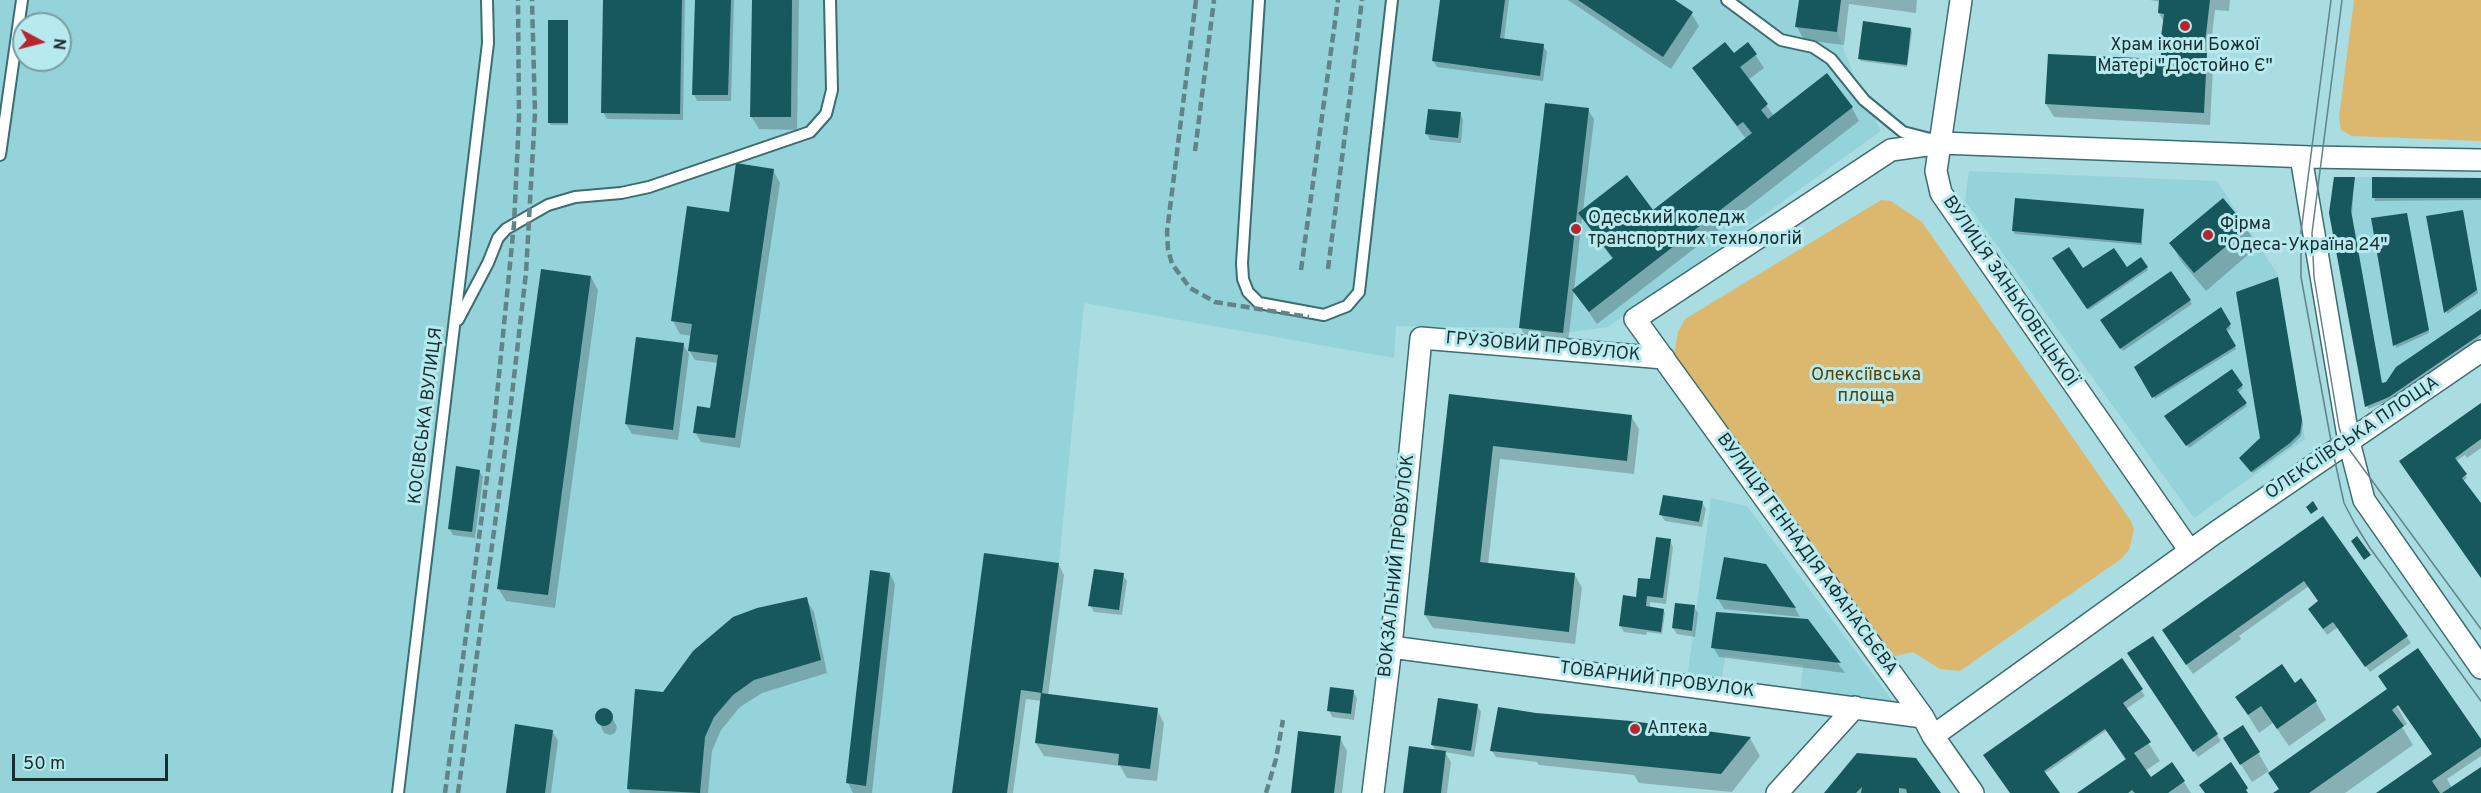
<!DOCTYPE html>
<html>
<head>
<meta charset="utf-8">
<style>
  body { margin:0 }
  #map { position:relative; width:2481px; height:793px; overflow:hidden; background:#a9dde2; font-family:Overpass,sans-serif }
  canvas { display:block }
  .north { position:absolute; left:12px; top:12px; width:60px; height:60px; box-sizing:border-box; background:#b6eaef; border:2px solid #779ea2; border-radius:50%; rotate:97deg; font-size:16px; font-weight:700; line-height:24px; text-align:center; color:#182d2f }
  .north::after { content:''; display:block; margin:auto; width:21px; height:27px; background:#b7262f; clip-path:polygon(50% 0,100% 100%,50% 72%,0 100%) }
  .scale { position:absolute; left:12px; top:754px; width:156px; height:27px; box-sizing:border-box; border:3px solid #182d2f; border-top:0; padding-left:8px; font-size:18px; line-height:21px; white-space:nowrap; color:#182d2f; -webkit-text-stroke:4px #b6eaef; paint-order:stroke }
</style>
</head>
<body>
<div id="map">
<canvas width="2481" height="793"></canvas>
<div class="north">N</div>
<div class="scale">50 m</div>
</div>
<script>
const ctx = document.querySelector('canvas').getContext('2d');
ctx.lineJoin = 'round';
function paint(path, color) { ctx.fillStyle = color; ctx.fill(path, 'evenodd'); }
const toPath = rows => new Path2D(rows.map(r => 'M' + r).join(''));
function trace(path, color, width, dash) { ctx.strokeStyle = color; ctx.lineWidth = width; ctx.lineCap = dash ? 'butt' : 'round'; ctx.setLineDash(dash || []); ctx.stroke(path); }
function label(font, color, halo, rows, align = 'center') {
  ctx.font = font + ' Overpass,sans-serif'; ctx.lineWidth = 6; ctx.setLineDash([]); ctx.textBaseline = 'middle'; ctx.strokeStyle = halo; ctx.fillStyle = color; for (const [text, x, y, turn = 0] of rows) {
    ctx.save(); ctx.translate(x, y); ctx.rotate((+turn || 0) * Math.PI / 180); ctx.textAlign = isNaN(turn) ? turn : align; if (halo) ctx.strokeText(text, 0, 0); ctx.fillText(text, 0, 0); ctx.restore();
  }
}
paint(toPath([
  [0,0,1799,0,1795,27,1837,32,1856,81,1881,131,1608,327,1563,333,1519,328,1396,326,1394,358,1084,303,1059,563,984,554,952,793,0,793],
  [24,24,60,24,60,60,24,60],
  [1969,171,2217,181,2278,275,2305,439,2194,518,1965,201],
  [2334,177,2481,178,2481,334,2389,397,2365,407,2329,213],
  [1711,498,1747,506,1898,708,1800,695,1803,665,1725,656,1721,685,1687,679]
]), '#94d3d9');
paint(toPath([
  [2354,0,2481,0,2481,141,2352,136,2341,130,2339,117],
  [1881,200,1891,201,1922,222,2131,521,2134,530,2129,550,2121,559,1960,671,1940,669,1913,652,1891,657,1676,365,1674,354,1678,332,1685,319]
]), '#dcb86f');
paint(toPath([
  [605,0,685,0,683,120,607,119,603,112],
  [696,0,734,0,731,101,697,101,694,94],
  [753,0,799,0,797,130,759,129,751,116],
  [1442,0,1509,0,1504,40,1543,46,1547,52,1543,81,1437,67,1433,60],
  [1568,0,1673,0,1691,13,1699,26,1671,69],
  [1800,0,1917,0,1916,13,1849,4,1844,45,1804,40,1797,27],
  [2150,0,2230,0,2229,11,2215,10,2210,52,2168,46,2163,36,2164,22,2159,13,2161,2],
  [567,21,568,125,551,125,549,122],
  [1911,29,1912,32,1907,67,1861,61,1860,59],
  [1748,44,1764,68,1748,80,1774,116,1852,108,1859,121,1597,324,1574,291,1568,342,1526,337,1520,327,1588,110,1594,119,1583,211,1653,212,1746,139,1694,68,1734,55],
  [1582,217,1613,260,1574,291],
  [2206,55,2213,68,2210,125,2054,117,2046,104,2162,61],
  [1460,113,1463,120,1461,143,1430,140,1427,134],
  [773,170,780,183,740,448,701,442,695,432,712,410,718,363,695,360,689,350,691,336,680,334,673,321,730,214],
  [2354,178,2352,215,2382,385,2387,383,2481,311,2481,337,2391,400,2368,409,2331,212],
  [2373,178,2481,180,2481,200,2375,201],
  [2143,210,2142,245,2015,234,2013,231],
  [2462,212,2478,293,2447,314,2428,217],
  [2407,215,2429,333,2396,348,2373,220],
  [2247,229,2257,247,2206,291,2181,261,2171,243],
  [2054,258,2083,271,2126,269,2141,259,2148,270,2089,310],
  [2171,273,2192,304,2123,351,2102,320],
  [591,277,598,290,555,608,506,601,498,588],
  [2277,279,2303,424,2301,436,2291,446,2253,473,2243,461,2262,439],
  [2221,309,2231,328,2227,332,2236,349,2155,399,2136,367],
  [683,344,689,354,678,440,632,434,626,424],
  [2232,371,2243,388,2238,393,2247,406,2189,448,2166,416],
  [1450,395,1631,416,1639,429,1634,474,1500,459,1488,565,1575,575,1582,588,1575,644,1433,628,1425,615],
  [2481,404,2481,448,2467,458,2465,455,2456,461,2467,478,2463,481,2481,506,2481,576,2431,504],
  [479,471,483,477,475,538,453,535,449,528],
  [1702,502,1706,509,1702,527,1665,521,1661,515],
  [2322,518,2411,643,2370,672,2338,627,2327,635,2313,615,2320,602,2309,586,2239,636,2241,639,2193,674,2169,640],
  [1670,541,1673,547,1666,604,1650,602,1650,608,1663,610,1665,613,1662,634,1647,632,1646,635,1624,632,1620,626,1651,581],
  [1059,565,1064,575,1048,696,1157,710,1164,723,1157,781,1127,778,1120,766,1044,756,1036,743,1042,701,1026,699,1013,793,953,793],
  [1765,565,1795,608,1800,617,1724,609,1718,599],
  [890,574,895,584,872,793,853,793,848,783],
  [1123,575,1127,581,1122,615,1094,612,1090,605],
  [806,599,814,612,827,673,762,693,740,707,721,730,712,751,708,793,630,793,628,789,664,694],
  [1694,606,1698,613,1695,637,1677,634,1673,628],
  [1807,621,1845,673,1719,657,1713,647],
  [2152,638,2221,741,2198,757,2156,694],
  [2389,689,2481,742,2481,756,2447,779,2452,788,2481,769,2481,793,2379,793,2434,755,2397,701,2395,703,2407,724,2402,727,2413,745,2345,793,2276,793,2280,790,2269,771,2252,782,2236,757,2243,727,2270,773],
  [2141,690,2145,696,2126,709,2160,761,2145,771,2150,779,2184,782,2191,793,2080,793,2126,761,2107,730,2044,774,2057,793,2011,793,1985,755],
  [1353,691,1357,698,1354,720,1332,717,1329,710],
  [2237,697,2316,702,2326,720,2289,746,2273,723,2259,733],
  [1477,705,1481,712,1474,757,1445,752,1451,762,1447,793,1405,793,1436,751,1432,744],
  [603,709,609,711,617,727,615,733,610,735,604,733,596,716,599,711],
  [1537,715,1631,723,1750,738,1760,756,1732,792,1639,783,1634,775,1539,765,1537,762,1496,757,1492,751],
  [552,731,558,741,551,793,507,793],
  [1340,738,1347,751,1342,793,1292,793],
  [1844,772,1939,793,1826,793]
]), '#0003');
paint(toPath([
  [603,0,682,0,680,114,601,113],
  [695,0,731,0,728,95,692,95],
  [752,0,792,0,791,117,750,117],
  [1440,0,1505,0,1500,38,1544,44,1540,76,1432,61],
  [1578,0,1675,0,1693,12,1663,57],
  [1799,0,1841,0,1837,32,1795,27],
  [2159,0,2210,0,2205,43,2161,37,2164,14,2158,13],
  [548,20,568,20,568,123,548,123],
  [1863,21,1911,28,1907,65,1858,59],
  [1725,42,1734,53,1748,42,1757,54,1740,67,1768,104,1761,110,1768,119,1827,73,1853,107,1589,312,1572,290,1613,258,1578,213,1627,175,1653,210,1752,133,1743,122,1737,126,1692,68],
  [2161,51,2207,53,2204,113,2045,104,2048,54,2161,59],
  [1545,103,1589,108,1563,333,1519,328],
  [1428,109,1461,112,1458,138,1425,134],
  [736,163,774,169,735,438,693,433,697,406,710,408,718,355,688,351,692,324,671,321,687,206,729,212],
  [2334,177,2355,177,2351,211,2382,383,2386,382,2396,367,2481,309,2481,334,2389,397,2365,407,2329,213],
  [2372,177,2481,178,2481,198,2372,198],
  [2015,198,2144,209,2141,243,2012,231],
  [2223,198,2248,228,2194,273,2169,243],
  [2463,210,2477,290,2444,313,2426,216],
  [2407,213,2429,330,2393,346,2371,218],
  [2069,247,2083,268,2114,248,2127,267,2141,257,2148,267,2087,309,2052,258],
  [541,269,591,276,548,595,497,589],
  [2171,271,2191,300,2120,349,2100,320],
  [2278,277,2302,420,2300,433,2290,443,2251,472,2239,458,2260,438,2236,292],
  [2221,307,2231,324,2226,329,2236,346,2152,398,2134,367],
  [636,337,684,343,673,430,625,424],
  [2232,369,2243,385,2237,390,2247,403,2186,446,2164,416],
  [1449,394,1632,415,1627,461,1493,446,1480,562,1575,573,1569,632,1424,615],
  [2481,403,2481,439,2455,458,2467,474,2462,478,2481,503,2481,578,2399,461],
  [456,466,480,470,472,532,448,529],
  [1663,495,1703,501,1699,522,1659,515],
  [2313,501,2318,509,2311,514,2306,507],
  [2323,516,2408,636,2365,667,2333,622,2323,629,2308,609,2318,601,2304,581,2186,665,2162,630],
  [2357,536,2371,555,2364,560,2351,541],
  [1656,537,1671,539,1663,598,1647,596,1646,606,1664,609,1661,632,1619,626,1623,595,1636,597,1638,578,1650,579],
  [984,553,1059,563,1042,693,1021,690,1007,793,952,793],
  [1724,557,1766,564,1796,608,1716,599],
  [1094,569,1124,573,1119,610,1088,606],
  [870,570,890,573,866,786,846,783],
  [807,597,821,660,754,680,733,695,714,717,705,737,700,793,627,789,635,689,663,692,693,651,733,617,757,608],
  [1675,603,1695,605,1692,631,1672,628],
  [1716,612,1808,619,1841,663,1711,648],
  [2153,636,2218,734,2193,752,2127,653],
  [2418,648,2481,739,2481,747,2432,781,2440,793,2376,793,2432,754,2398,705,2392,710,2404,726,2309,793,2273,793,2279,789,2268,773,2387,689,2378,676],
  [2122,658,2143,689,2123,703,2151,742,2134,753,2151,777,2172,762,2185,781,2168,793,2135,793,2132,790,2128,793,2077,793,2126,759,2105,729,2044,771,2060,793,2010,793,1983,755],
  [2282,664,2295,683,2301,678,2317,701,2277,729,2261,706,2248,715,2235,697],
  [1330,687,1354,690,1351,714,1327,711],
  [1041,693,1158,708,1150,769,1118,765,1119,754,1035,743],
  [1438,698,1478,704,1471,751,1431,745],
  [1498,707,1536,713,1631,721,1751,737,1721,774,1490,751],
  '595 717a9 9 0 1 1 18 0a9 9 0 1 1-18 0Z',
  [515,724,553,730,545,793,506,793],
  [2243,725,2260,752,2240,765,2223,738],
  [1298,731,1341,736,1334,793,1291,793],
  [1409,746,1446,751,1441,793,1403,793],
  [1857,753,1916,758,1941,793,1907,793,1906,789,1899,788,1899,793,1861,793,1862,787,1856,793,1824,793],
  [2231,762,2248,788,2246,790,2248,793,2205,793,2199,785],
  [2481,767,2481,793,2442,793]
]), '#17585d');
const service = toPath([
  [1259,0,1242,263,1243,279,1248,292,1259,303,1324,315,1347,306,1359,292,1392,0],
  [1727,0,1781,40,1813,47,1831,59,1864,100,1903,132,1930,139],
  [0,155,22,0],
  [458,320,488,263,498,238,506,229,548,205,575,197,621,193,649,187,810,132,826,114,832,90,830,0],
  [398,793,488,43,487,0]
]);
const minor = toPath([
  [1961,0,1936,171,1941,193,2190,551],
  [2301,157,2349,442,2364,500,2481,668],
  [1391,647,1923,717],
  [1933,736,2215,533,2481,351],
  [1373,793,1391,647,1421,338,1664,358],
  [1777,793,1855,707],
  [1973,793,1933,736,1923,717,1635,319,1891,150,1941,143,2310,157,2481,160]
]);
trace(service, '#3b6d71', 14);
trace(minor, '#3b6d71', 24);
trace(service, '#fff', 10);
trace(minor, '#fff', 21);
trace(toPath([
  [2331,0,2301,232,2301,277,2333,452,2344,503,2355,524,2370,548,2481,701],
  [2342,0,2312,233,2314,277,2339,427,2343,441,2481,629]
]), '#608488', 1.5);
trace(toPath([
  [1196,0,1167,232,1168,249,1172,264,1190,288,1215,302,1309,317],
  [1195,151,1214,0],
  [1328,269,1362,0],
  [1301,270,1338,0],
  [445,793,494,425,514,224,519,117,518,0],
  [458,793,508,429,526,273,535,113,532,0],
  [1266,793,1276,759,1283,720]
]), '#608488', 4.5, [9, 4.5]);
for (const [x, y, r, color] of [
  [2185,26,6,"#b7262f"],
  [1576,229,6,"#b7262f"],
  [2208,235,6,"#b7262f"],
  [1635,729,6,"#b7262f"]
]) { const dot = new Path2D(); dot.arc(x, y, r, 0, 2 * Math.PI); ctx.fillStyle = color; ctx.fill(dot); trace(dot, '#b6eaef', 2); }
label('18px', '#182d2f', '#b6eaef', [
  ["Храм ікони Божої",2185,46,"center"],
  ["Матері \"Достойно Є\"",2185,67,"center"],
  ["Одеський коледж",1588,219],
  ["транспортних технологій",1588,240],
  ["Фірма",2220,225],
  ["\"Одеса-Україна 24\"",2220,246],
  ["Аптека",1647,729]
], 'left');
label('18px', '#182d2f', '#b6eaef', [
  ["ВУЛИЦЯ ЗАНЬКОВЕЦЬКОЇ",2009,292,56],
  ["ГРУЗОВИЙ ПРОВУЛОК",1543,348,5],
  ["КОСІВСЬКА ВУЛИЦЯ",427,416,-83],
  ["ОЛЕКСІЇВСЬКА ПЛОЩА",2353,439,-34],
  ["ВУЛИЦЯ ГЕННАДІЯ АФАНАСЬЄВА",1806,555,54],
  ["ВОКЗАЛЬНИЙ ПРОВУЛОК",1398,566,-84],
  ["ТОВАРНИЙ ПРОВУЛОК",1657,681,7]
]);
label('18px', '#5a4100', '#b6eaef', [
  ["Олексіївська",1866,376],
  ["площа",1866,397]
]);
</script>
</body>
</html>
